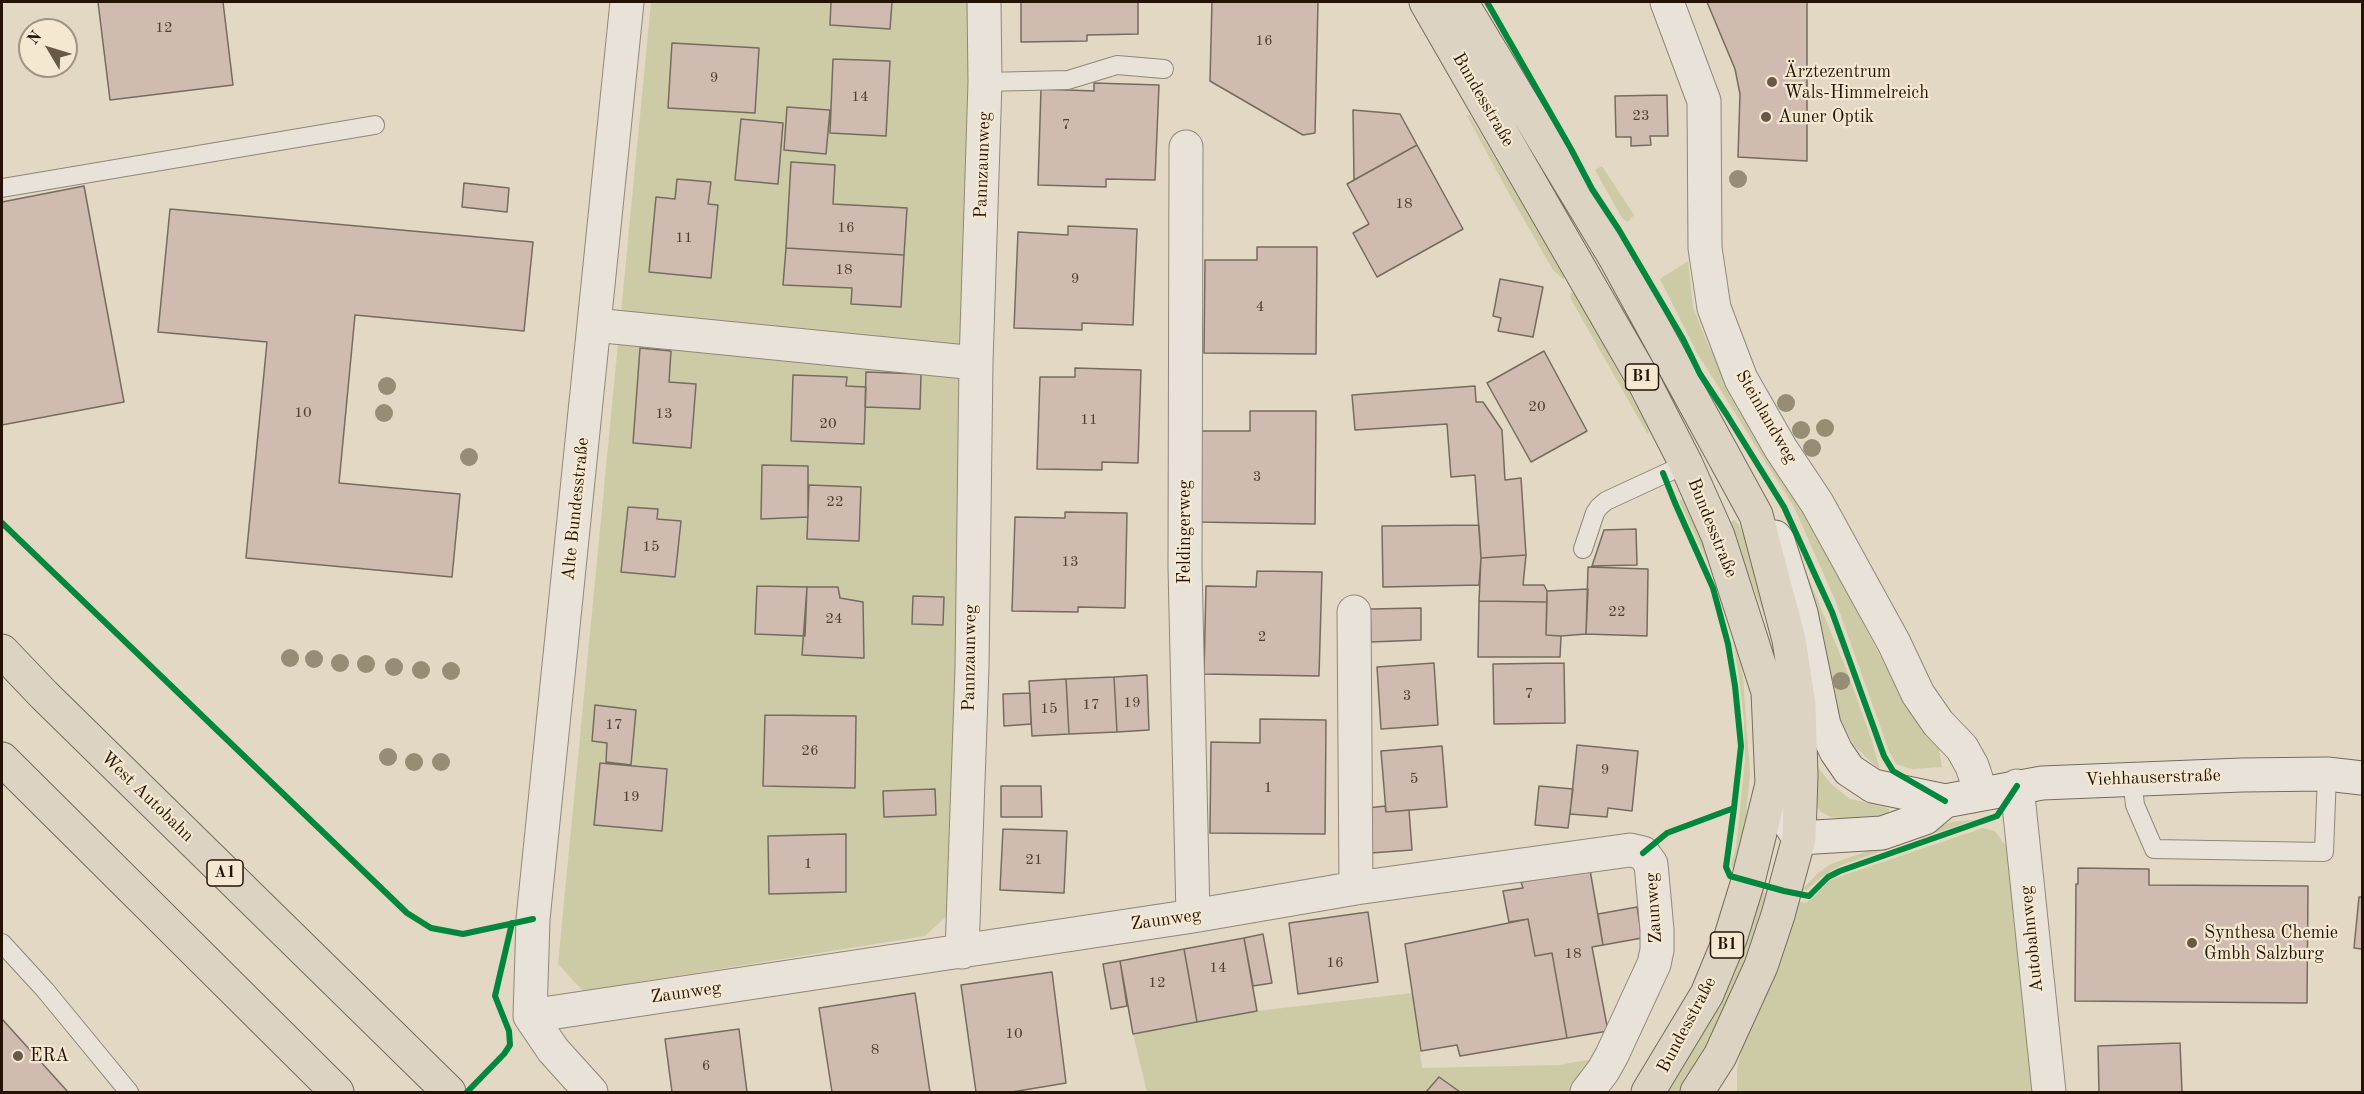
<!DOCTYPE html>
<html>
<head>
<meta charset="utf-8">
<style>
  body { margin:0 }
  #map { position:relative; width:2364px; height:1094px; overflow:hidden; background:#e3d8c3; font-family:"Old Standard TT",serif }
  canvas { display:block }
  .frame { position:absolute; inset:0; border:3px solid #241304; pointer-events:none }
  .north { position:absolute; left:18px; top:18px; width:60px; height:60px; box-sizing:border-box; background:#f5e8d0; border:2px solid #a1937e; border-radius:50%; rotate:308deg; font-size:16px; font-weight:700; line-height:24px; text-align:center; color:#241304 }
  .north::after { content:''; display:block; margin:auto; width:21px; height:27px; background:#675847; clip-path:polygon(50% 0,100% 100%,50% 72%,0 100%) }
</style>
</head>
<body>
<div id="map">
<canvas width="2364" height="1094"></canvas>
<div class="frame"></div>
<div class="north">N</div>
</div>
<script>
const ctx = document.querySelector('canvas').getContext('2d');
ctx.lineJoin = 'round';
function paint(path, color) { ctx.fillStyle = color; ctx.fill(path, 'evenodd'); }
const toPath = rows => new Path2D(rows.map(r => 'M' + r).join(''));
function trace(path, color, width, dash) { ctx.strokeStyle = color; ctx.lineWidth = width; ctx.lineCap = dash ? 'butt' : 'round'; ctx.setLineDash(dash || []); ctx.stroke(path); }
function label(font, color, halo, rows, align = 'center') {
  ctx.font = font + ' "Old Standard TT",serif'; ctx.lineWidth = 4.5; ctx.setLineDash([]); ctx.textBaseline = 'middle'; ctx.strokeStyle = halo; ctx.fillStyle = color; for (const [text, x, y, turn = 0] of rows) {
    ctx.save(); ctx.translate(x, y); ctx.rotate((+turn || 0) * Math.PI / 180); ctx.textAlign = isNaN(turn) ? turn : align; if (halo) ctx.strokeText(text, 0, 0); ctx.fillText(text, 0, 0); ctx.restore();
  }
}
paint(toPath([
  [651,2,971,2,950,913,925,936,583,991,558,964],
  [1469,115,1565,275,1563,279,1553,270,1507,190,1467,116],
  [1602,166,1634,215,1628,222,1622,218,1595,170],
  [1688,261,1693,307,1708,345,1821,542,1905,704,1938,743,1942,767,1912,769,1896,764,1889,751,1836,602,1794,507,1696,351,1660,279],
  [1575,292,1649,429,1648,435,1573,303,1570,296,1571,293],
  [1683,499,1688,501,1694,508,1703,529,1732,622,1743,677,1750,773,1745,826,1737,866,1734,871,1731,865,1736,847,1745,761,1744,720,1739,677,1731,628,1721,590,1680,503,1680,500],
  [1734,520,1738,524,1745,538,1768,616,1765,617,1728,524],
  [1799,562,1803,565,1847,671,1872,741,1880,770,1855,747,1831,704],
  [1817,766,1831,784,1850,799,1885,807,1889,809,1889,813,1870,818,1842,818,1831,817,1821,812,1815,804,1814,767],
  [1974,820,1841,865,1821,877,1807,890,1802,890,1818,873,1831,864,1951,822],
  [1983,828,1995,831,2008,849,2033,1092,1737,1092,1737,1070,1741,1051,1796,901,1806,903,1817,894,1830,880],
  [1757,891,1772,894,1748,969,1683,1092,1665,1092],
  [1412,993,1422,1068,1559,1065,1598,1058,1573,1092,1147,1092,1133,1034,1257,1011]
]), '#cccba6');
const building = toPath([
  [98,2,223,2,233,85,110,100,98,2],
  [831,2,892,2,890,29,830,25,831,2],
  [1021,2,1138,2,1138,34,1087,35,1087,41,1021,42,1021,2],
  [1212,2,1318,2,1315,133,1303,135,1210,81,1212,2],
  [1707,2,1807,2,1807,161,1738,157,1740,94,1735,69,1707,2],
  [672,43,759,48,755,113,668,108,672,43],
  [833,59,890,61,886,136,830,133,833,59],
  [1094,83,1159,85,1155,180,1106,179,1106,187,1038,185,1041,89,1094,91,1094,83],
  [1667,95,1668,136,1650,136,1651,145,1631,146,1631,137,1616,137,1615,96,1667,95],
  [787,107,830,110,826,154,784,150,787,107],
  [1353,110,1400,114,1417,145,1354,180,1353,110],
  [741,119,783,123,778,184,735,180,741,119],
  [1417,145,1463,229,1377,277,1353,233,1369,224,1347,184,1417,145],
  [791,162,835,165,833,204,907,208,904,255,786,248,791,162],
  [677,179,711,182,708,204,718,205,711,278,649,272,656,197,675,199,677,179],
  [464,183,509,188,507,212,462,207,464,183],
  [84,186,124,402,2,425,2,202,84,186],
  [170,209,533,242,524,331,355,315,339,483,460,494,452,577,246,558,267,342,158,332,170,209],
  [1068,226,1137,229,1133,325,1082,323,1082,330,1014,328,1018,232,1068,235,1068,226],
  [1257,247,1317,247,1316,354,1204,353,1205,260,1257,260,1257,247],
  [786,248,904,255,901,307,851,304,852,288,783,285,786,248],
  [1500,279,1543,287,1533,337,1498,331,1501,318,1493,316,1500,279],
  [640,348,671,351,669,382,696,384,691,448,633,443,640,348],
  [1544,351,1587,431,1531,462,1487,383,1544,351],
  [1075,368,1141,370,1138,463,1102,462,1102,470,1037,469,1040,377,1075,377,1075,368],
  [866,372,921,374,920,409,865,407,866,372],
  [793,375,847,377,846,386,866,387,864,444,791,441,793,375],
  [1475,386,1476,402,1483,402,1502,430,1505,480,1521,478,1526,555,1481,558,1475,475,1451,477,1447,424,1355,430,1352,395,1475,386],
  [1250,411,1316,411,1315,524,1198,522,1199,431,1250,431,1250,411],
  [762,465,808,466,808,517,761,519,762,465],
  [809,485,861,487,859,541,807,539,809,485],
  [628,507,658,509,657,519,681,521,675,577,621,572,628,507],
  [1065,512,1127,513,1125,608,1078,607,1078,612,1012,611,1015,517,1065,518,1065,512],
  [1479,525,1481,558,1479,585,1383,587,1382,526,1479,525],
  [1636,529,1637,565,1592,566,1604,530,1636,529],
  [1526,555,1523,585,1544,585,1547,591,1547,602,1479,601,1481,558,1526,555],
  [1588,567,1648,569,1647,636,1586,634,1588,567],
  [1257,571,1322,572,1319,676,1204,674,1206,586,1256,587,1257,571],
  [757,586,807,587,805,636,755,634,757,586],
  [807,587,838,587,840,598,863,602,864,658,802,655,807,587],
  [1588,589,1586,634,1561,636,1546,635,1547,591,1588,589],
  [913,596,944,597,943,625,912,624,913,596],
  [1479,601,1547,602,1546,635,1561,636,1560,657,1478,657,1479,601],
  [1421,608,1421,640,1371,642,1370,609,1421,608],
  [1434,663,1438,725,1381,729,1377,667,1434,663],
  [1564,663,1565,723,1494,724,1493,664,1564,663],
  [1147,675,1149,730,1117,732,1114,677,1147,675],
  [1114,677,1117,732,1069,734,1066,679,1114,677],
  [1066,679,1069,734,1032,736,1029,681,1066,679],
  [1030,693,1031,724,1004,726,1003,694,1030,693],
  [595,705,636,710,631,765,606,762,607,743,592,741,595,705],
  [765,715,856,716,855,788,763,786,765,715],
  [1260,719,1326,720,1325,834,1210,833,1211,742,1260,743,1260,719],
  [1577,745,1638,751,1632,811,1608,808,1607,817,1570,814,1577,745],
  [1442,746,1447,807,1386,812,1381,751,1442,746],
  [600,763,667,769,662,831,594,825,600,763],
  [1001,786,1041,786,1042,817,1001,817,1001,786],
  [1539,786,1573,789,1568,828,1535,825,1539,786],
  [935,789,936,815,884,817,883,791,935,789],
  [1385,806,1386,812,1409,810,1412,850,1371,853,1368,808,1385,806],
  [1003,829,1067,831,1064,893,1000,890,1003,829],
  [846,834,846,892,769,894,768,836,846,834],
  [2078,868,2149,869,2149,885,2308,886,2307,1003,2075,1001,2076,884,2078,884,2078,868],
  [1590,870,1603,945,1592,947,1608,1031,1567,1038,1552,953,1535,956,1528,919,1509,922,1503,891,1523,888,1521,882,1590,870],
  [2359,897,2362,897,2362,949,2354,948,2359,897],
  [1637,907,1642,938,1603,945,1598,914,1637,907],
  [1368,912,1378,982,1298,994,1289,923,1368,912],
  [1528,919,1535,956,1552,953,1567,1038,1460,1056,1457,1045,1421,1051,1405,944,1528,919],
  [1263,934,1272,983,1253,986,1244,938,1263,934],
  [1244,938,1257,1011,1197,1022,1184,949,1244,938],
  [1184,949,1197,1022,1133,1034,1120,961,1184,949],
  [1120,961,1127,1006,1111,1009,1103,964,1120,961],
  [1052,972,1066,1083,1012,1092,976,1092,961,985,1052,972],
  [915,993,930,1092,832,1092,819,1008,915,993],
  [2,1019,68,1092,2,1092,2,1019],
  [739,1029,747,1092,672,1092,665,1039,739,1029],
  [2180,1043,2182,1092,2099,1092,2098,1046,2180,1043],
  [1439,1077,1460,1092,1426,1092,1439,1077]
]);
paint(building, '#d0bbb0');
trace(building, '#746c5f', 1.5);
const lane = toPath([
  [985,82,1068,80,1117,65,1164,69],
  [2,188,375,125],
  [1583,549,1595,513,1599,507,1606,501,1686,464],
  [2132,778,2135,805,2154,849,2324,852,2327,774],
  [2,943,45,990,129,1092]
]);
const street = toPath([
  [1667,2,1704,101,1705,248,1714,308,1741,379,1781,449,1817,503,1894,643,1918,694,1938,723,1962,748,1972,766,1981,793],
  [1186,147,1185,567,1193,916],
  [594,325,976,363],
  [1354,612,1356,888],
  [2017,786,2049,1092],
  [962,952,972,668,976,363,985,82,984,2],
  [530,1016,533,919,627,2],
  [591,1092,553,1050,530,1016,1193,916,1356,888,1630,850,1643,853,1651,864,1657,930,1657,950,1654,964,1612,1055,1603,1071,1587,1092]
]);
const secondary = toPath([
  [1775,537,1778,541,1801,613,1824,725,1836,751,1849,770,1873,786,1945,801,2042,783,2242,775,2327,774,2362,778],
  [1772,784,1783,813,1799,838,1882,833,1925,818,1945,801]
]);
const primary = toPath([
  [1426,2,1639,372,1686,464,1718,536,1768,692,1772,784,1748,881,1731,936,1707,994,1648,1092],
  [1461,2,1616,259,1756,515,1789,640,1799,706,1801,775,1799,838,1778,915,1761,966,1720,1056,1697,1092]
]);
const highway = toPath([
  [2,651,44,695,449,1092],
  [2,759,337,1092]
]);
trace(lane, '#8f8779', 20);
trace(street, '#8f8779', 35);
trace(secondary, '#746c5f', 35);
trace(primary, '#746c5f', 35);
trace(highway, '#746c5f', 35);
trace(lane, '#e8e2d8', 18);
trace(street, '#e8e2d8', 33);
trace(secondary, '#e8e2d8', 33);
trace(primary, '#dcd3c3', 33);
trace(highway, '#dcd3c3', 33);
trace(toPath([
  [1487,2,1571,149,1592,189,1619,230,1683,339,1700,374,1727,415,1784,507,1832,612,1884,756,1893,771,1945,801],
  [1663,473,1675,503,1713,588,1728,644,1735,686,1741,746,1734,808],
  [2,523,407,913,431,928,463,934,533,919],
  [1643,853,1667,833,1734,808,1726,867,1730,876,1784,891,1809,896,1828,877,1840,871,1997,816,2017,786],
  [467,1092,504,1054,510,1045,509,1031,495,996,512,923]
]), '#00873e', 6);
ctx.fillStyle = '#978d74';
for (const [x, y] of [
  [1738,179],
  [387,386],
  [1786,403],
  [384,413],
  [1825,428],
  [1801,430],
  [1812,448],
  [469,457],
  [290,658],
  [314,659],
  [340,663],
  [366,664],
  [394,667],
  [421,670],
  [451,671],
  [1841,681],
  [388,757],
  [414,762],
  [441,762]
]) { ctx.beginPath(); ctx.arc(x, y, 9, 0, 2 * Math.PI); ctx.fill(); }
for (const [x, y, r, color] of [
  [1772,82,6,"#675847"],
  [1766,117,6,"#675847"],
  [2192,943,6,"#675847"],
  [18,1056,6,"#675847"]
]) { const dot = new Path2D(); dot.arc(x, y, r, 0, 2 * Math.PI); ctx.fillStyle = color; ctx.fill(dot); trace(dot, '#f5e8d0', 2); }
label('15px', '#4f3d2f', null, [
  ["12",164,28],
  ["16",1264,41],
  ["9",714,78],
  ["14",860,97],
  ["23",1641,116],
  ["7",1066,125],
  ["18",1404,204],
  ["16",846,228],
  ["11",684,238],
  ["18",844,270],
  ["9",1075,279],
  ["4",1260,307],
  ["20",1537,407],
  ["10",303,413],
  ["13",664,414],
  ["11",1089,420],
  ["20",828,424],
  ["3",1257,477],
  ["22",835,502],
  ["15",651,547],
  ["13",1070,562],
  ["22",1617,612],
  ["24",834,619],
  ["2",1262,637],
  ["7",1529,694],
  ["3",1407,696],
  ["19",1132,703],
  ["17",1091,705],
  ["15",1049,709],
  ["17",614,725],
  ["26",810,751],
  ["9",1605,770],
  ["5",1414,779],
  ["1",1268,788],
  ["19",631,797],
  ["21",1034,860],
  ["1",808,864],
  ["18",1573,954],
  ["16",1335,963],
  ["14",1218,968],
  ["12",1157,983],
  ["10",1014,1034],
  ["8",875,1050],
  ["6",706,1066]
]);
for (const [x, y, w] of [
  [1642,377,33],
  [225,873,36],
  [1727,945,33]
]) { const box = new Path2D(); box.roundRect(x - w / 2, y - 13, w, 26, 4.5); ctx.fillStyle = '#f5e8d0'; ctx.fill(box); trace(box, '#241304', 1.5); }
label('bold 16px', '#241304', null, [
  ["B1",1642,377],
  ["A1",225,873],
  ["B1",1727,945]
]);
label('18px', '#241304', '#f5e8d0', [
  ["Ärztezentrum",1784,72],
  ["Wals-Himmelreich",1784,93],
  ["Auner Optik",1778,117],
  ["Synthesa Chemie",2204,933],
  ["Gmbh Salzburg",2204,954],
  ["ERA",30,1056]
], 'left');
label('18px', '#241304', '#f5e8d0', [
  ["Bundesstraße",1483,100,60],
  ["Pannzaunweg",983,165,-88],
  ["Steinlandweg",1766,417,60],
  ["Alte Bundesstraße",576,509,-84],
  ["Bundesstraße",1712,528,68],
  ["Feldingerweg",1185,532,-90],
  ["Pannzaunweg",970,658,-89],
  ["Viehhauserstraße",2153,778,-2],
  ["West Autobahn",147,797,44],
  ["Zaunweg",1654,908,-94],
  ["Zaunweg",1166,920,-8],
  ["Autobahnweg",2032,939,-96],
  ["Zaunweg",686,993,-8],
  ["Bundesstraße",1687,1025,-62]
]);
</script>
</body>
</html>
